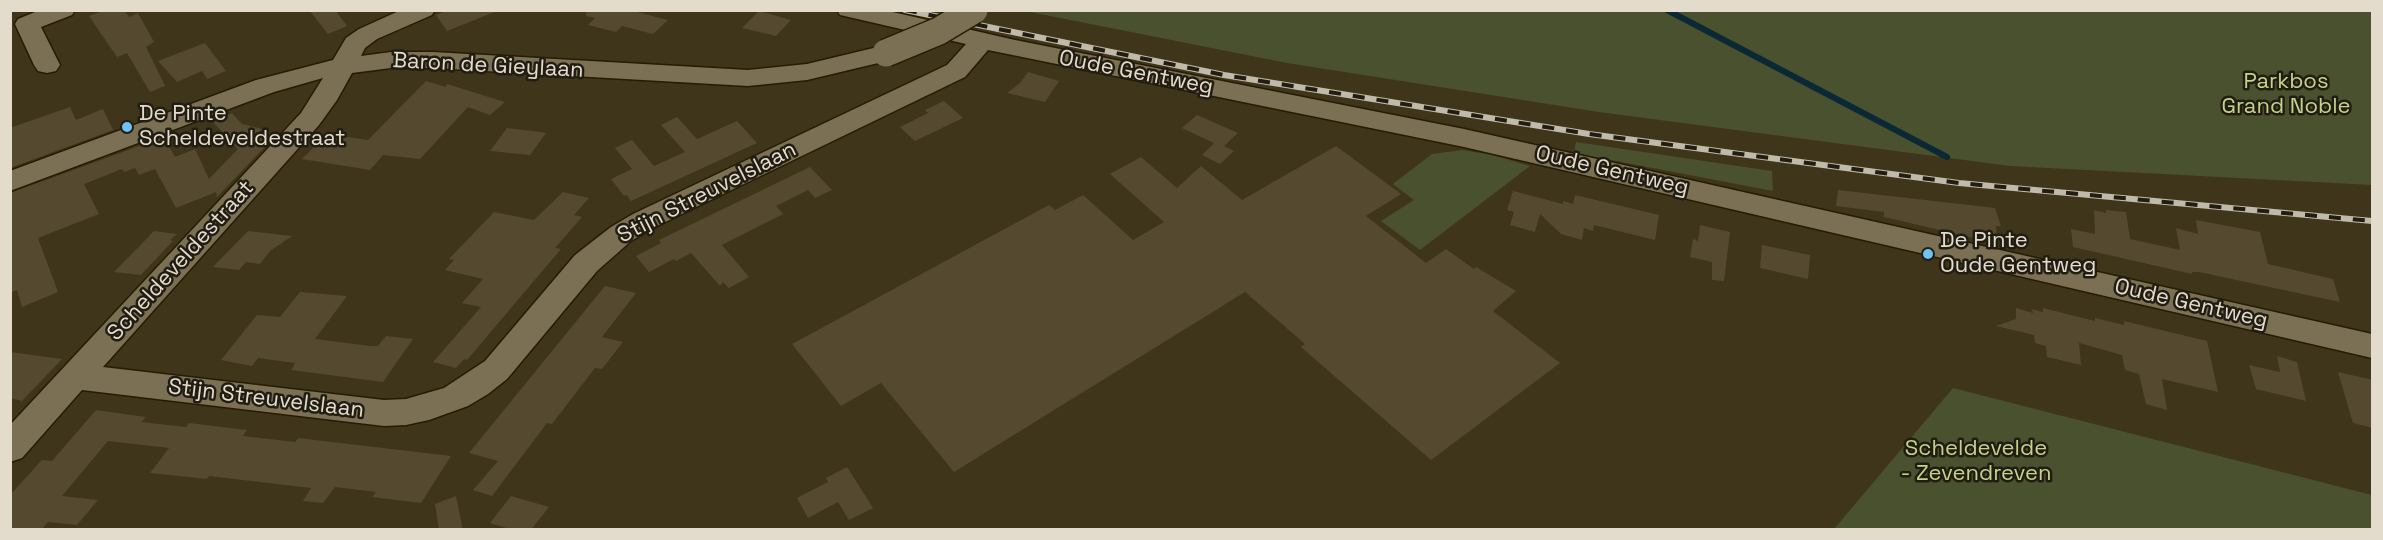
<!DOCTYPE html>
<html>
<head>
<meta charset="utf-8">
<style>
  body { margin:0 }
  #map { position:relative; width:2383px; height:540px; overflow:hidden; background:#3f351a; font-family:"Space Grotesk",sans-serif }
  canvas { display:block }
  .frame { position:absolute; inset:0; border:12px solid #e3dccd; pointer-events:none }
</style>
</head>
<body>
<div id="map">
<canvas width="2383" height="540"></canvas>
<div class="frame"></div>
</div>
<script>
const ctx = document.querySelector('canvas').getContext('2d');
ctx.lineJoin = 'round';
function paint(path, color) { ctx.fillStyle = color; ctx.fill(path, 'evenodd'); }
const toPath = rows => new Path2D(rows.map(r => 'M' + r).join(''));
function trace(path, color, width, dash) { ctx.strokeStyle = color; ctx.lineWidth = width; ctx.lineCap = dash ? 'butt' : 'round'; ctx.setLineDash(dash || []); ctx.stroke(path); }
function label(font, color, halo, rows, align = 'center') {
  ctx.font = font + ' "Space Grotesk",sans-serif'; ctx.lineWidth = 5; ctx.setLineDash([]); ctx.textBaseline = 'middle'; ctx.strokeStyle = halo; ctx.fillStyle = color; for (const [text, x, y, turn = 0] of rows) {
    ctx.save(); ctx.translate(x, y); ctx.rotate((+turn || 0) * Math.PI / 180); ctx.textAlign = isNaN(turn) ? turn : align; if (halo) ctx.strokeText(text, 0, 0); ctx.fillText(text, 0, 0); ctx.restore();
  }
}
paint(toPath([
  [1025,11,2372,11,2372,185,2010,166,1599,112,1287,63],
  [1576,142,1772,171,1773,191,1574,153],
  [1462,150,1493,155,1530,166,1420,250,1381,221,1414,200,1393,184,1432,154],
  [1953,388,2372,495,2372,529,1834,529]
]), '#4a512f');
trace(toPath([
  [1667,10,1947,157]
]), '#0a2934', 6);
paint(toPath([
  [105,10,124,10,129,17,138,13,154,42,146,47,165,86,150,92,127,53,117,57,89,16],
  [309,10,335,10,347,26,328,34],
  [448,10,497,10,497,11,447,31,436,15],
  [587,10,639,10,637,12,668,20,653,34,622,26,616,32,588,25,595,18,586,16],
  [759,11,791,20,776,36,742,28],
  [205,43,226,71,207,79,202,71,177,82,158,61],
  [1028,72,1059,81,1045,102,1007,93,1020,83],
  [426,81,446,87,447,84,505,102,490,115,468,107,420,159,383,155,370,170,302,159,327,134,368,140],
  [944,101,963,118,915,141,900,127,928,113,925,110],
  [70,107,76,120,103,109,113,130,10,168,10,128],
  [232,113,242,124,262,129,259,132,277,134,217,197,216,192,176,208,155,169,139,175,135,168,124,172,122,169,84,184,99,214,38,238,58,292,22,307,17,290,10,293,10,193,164,137,175,157,195,149,209,179,238,149,213,122],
  [1197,115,1238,133,1224,146,1234,151,1220,164,1202,155,1214,143,1182,128],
  [677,117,697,139,737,121,757,143,631,201,627,195,624,196,611,179,632,169,615,148,632,140,654,166,685,152,661,125],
  [507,128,541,132,546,133,530,155,490,151],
  [1336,146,1401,194,1366,216,1426,263,1446,249,1474,269,1476,267,1516,291,1493,311,1560,363,1431,460,1301,347,1305,344,1245,292,954,472,881,383,841,406,792,344,1049,205,1055,210,1083,195,1133,240,1164,222,1110,174,1141,157,1177,188,1201,166,1242,200],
  [810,167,832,190,815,198,808,190,776,206,783,214,722,245,749,277,729,288,723,282,720,286,691,253,676,261,674,259,649,272,636,256,661,243,659,240],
  [1838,190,1995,208,2001,226,1996,226,1997,241,1986,238,1987,241,1884,217,1884,212,1836,206],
  [1513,191,1563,204,1563,201,1573,204,1575,195,1659,215,1655,240,1594,225,1593,231,1584,228,1582,240,1561,234,1540,214,1535,232,1510,225,1514,212,1507,210],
  [563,192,589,198,574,215,582,217,555,248,561,249,467,360,464,359,456,368,433,362,481,307,462,303,483,279,445,270,454,260,449,259,494,212,534,220],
  [2094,210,2106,213,2106,210,2126,212,2130,239,2180,250,2176,228,2198,234,2196,220,2260,232,2268,264,2333,279,2340,302,2199,272,2192,272,2192,274,2073,247,2071,229,2095,234],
  [1700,225,1730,232,1724,281,1712,280,1712,262,1690,257,1693,239,1698,241],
  [154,231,177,234,170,240,173,241,141,275,114,272],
  [248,231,292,236,270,251,260,264,246,262,239,270,213,267],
  [1762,245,1810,255,1808,279,1760,268],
  [605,286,636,293,602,337,623,342,602,369,595,368,552,424,547,423,492,496,473,490,498,461,469,453],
  [300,292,347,296,315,339,370,346,378,346,386,336,413,339,383,382,291,370,295,363,258,358,252,366,221,360,257,315,280,317],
  [2016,308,2033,313,2032,309,2043,312,2043,308,2095,321,2095,318,2124,325,2124,321,2207,341,2218,392,2162,379,2167,410,2146,404,2139,374,2125,370,2122,355,2079,343,2081,365,2047,357,2046,346,2035,343,2034,335,1996,326,2016,319],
  [10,352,62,359,22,401,10,398],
  [2277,356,2297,362,2306,401,2256,389,2249,365,2280,372],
  [2338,372,2373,380,2373,428,2353,423],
  [96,410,146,417,141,422,186,427,189,423,247,430,243,436,295,442,298,438,451,456,421,503,372,497,376,492,335,487,323,503,303,501,311,488,209,476,207,479,150,473,169,448,108,441,62,496,98,500,77,525,48,522,41,530,10,530,10,495,42,460,52,461],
  [847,467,873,508,849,520,838,502,808,518,797,498,828,482,826,478],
  [456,496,463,530,439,530,435,504],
  [511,496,549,507,531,530,513,530,490,523]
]), '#554a2f');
const minor = toPath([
  [40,10,75,10,72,15,41,27,60,65,56,71,47,73,38,71,34,65,15,24,18,19,40,10],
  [401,10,435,10,432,15,377,39,365,48,361,56,391,52,433,52,748,70,807,64,886,45,895,47,899,53,895,59,807,80,748,86,433,68,391,68,352,73,337,100,319,125,103,367,384,400,406,399,444,388,485,361,575,255,611,227,633,214,947,65,966,44,840,15,837,10,884,10,1015,40,1464,129,2372,334,2372,358,1464,147,988,50,965,77,653,228,631,241,597,271,507,379,488,394,468,406,429,420,406,425,384,426,82,390,22,458,10,462,10,425,301,113,323,78,274,92,10,191,10,171,256,80,333,60,346,38,359,29,401,10]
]);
trace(minor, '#261c03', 3);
paint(minor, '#7b7054');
const rail = toPath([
  [905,10,1224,75,1589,134,1959,183,2372,221]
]);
trace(rail, '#c2baa9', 6);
trace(rail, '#221d12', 4, [12]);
const minorBridge = toPath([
  [886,53,939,31,974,10]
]);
trace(minorBridge, '#261c03', 30, []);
trace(minorBridge, '#7b7054', 27);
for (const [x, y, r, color] of [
  [127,127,6,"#70c2f4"],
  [1928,254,6,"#70c2f4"]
]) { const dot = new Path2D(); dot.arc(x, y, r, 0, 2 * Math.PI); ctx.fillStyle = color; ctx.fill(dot); trace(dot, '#221d12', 2); }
label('22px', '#e3dccd', '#221d12', [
  ["Baron de Gieylaan",488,66,3],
  ["Oude Gentweg",1136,73,11],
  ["Oude Gentweg",1612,171,13],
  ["Stijn Streuvelslaan",707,193,-27],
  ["Scheldeveldestraat",181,261,-48],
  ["Oude Gentweg",2191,304,13],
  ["Stijn Streuvelslaan",266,399,7]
]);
label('22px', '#c5d389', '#221d12', [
  ["Parkbos",2286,82],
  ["Grand Noble",2286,107],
  ["Scheldevelde",1976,449],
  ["- Zevendreven",1976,474]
]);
label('22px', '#e3dccd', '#221d12', [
  ["De Pinte",139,114],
  ["Scheldeveldestraat",139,139],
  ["De Pinte",1940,241],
  ["Oude Gentweg",1940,266]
], 'left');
</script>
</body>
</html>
